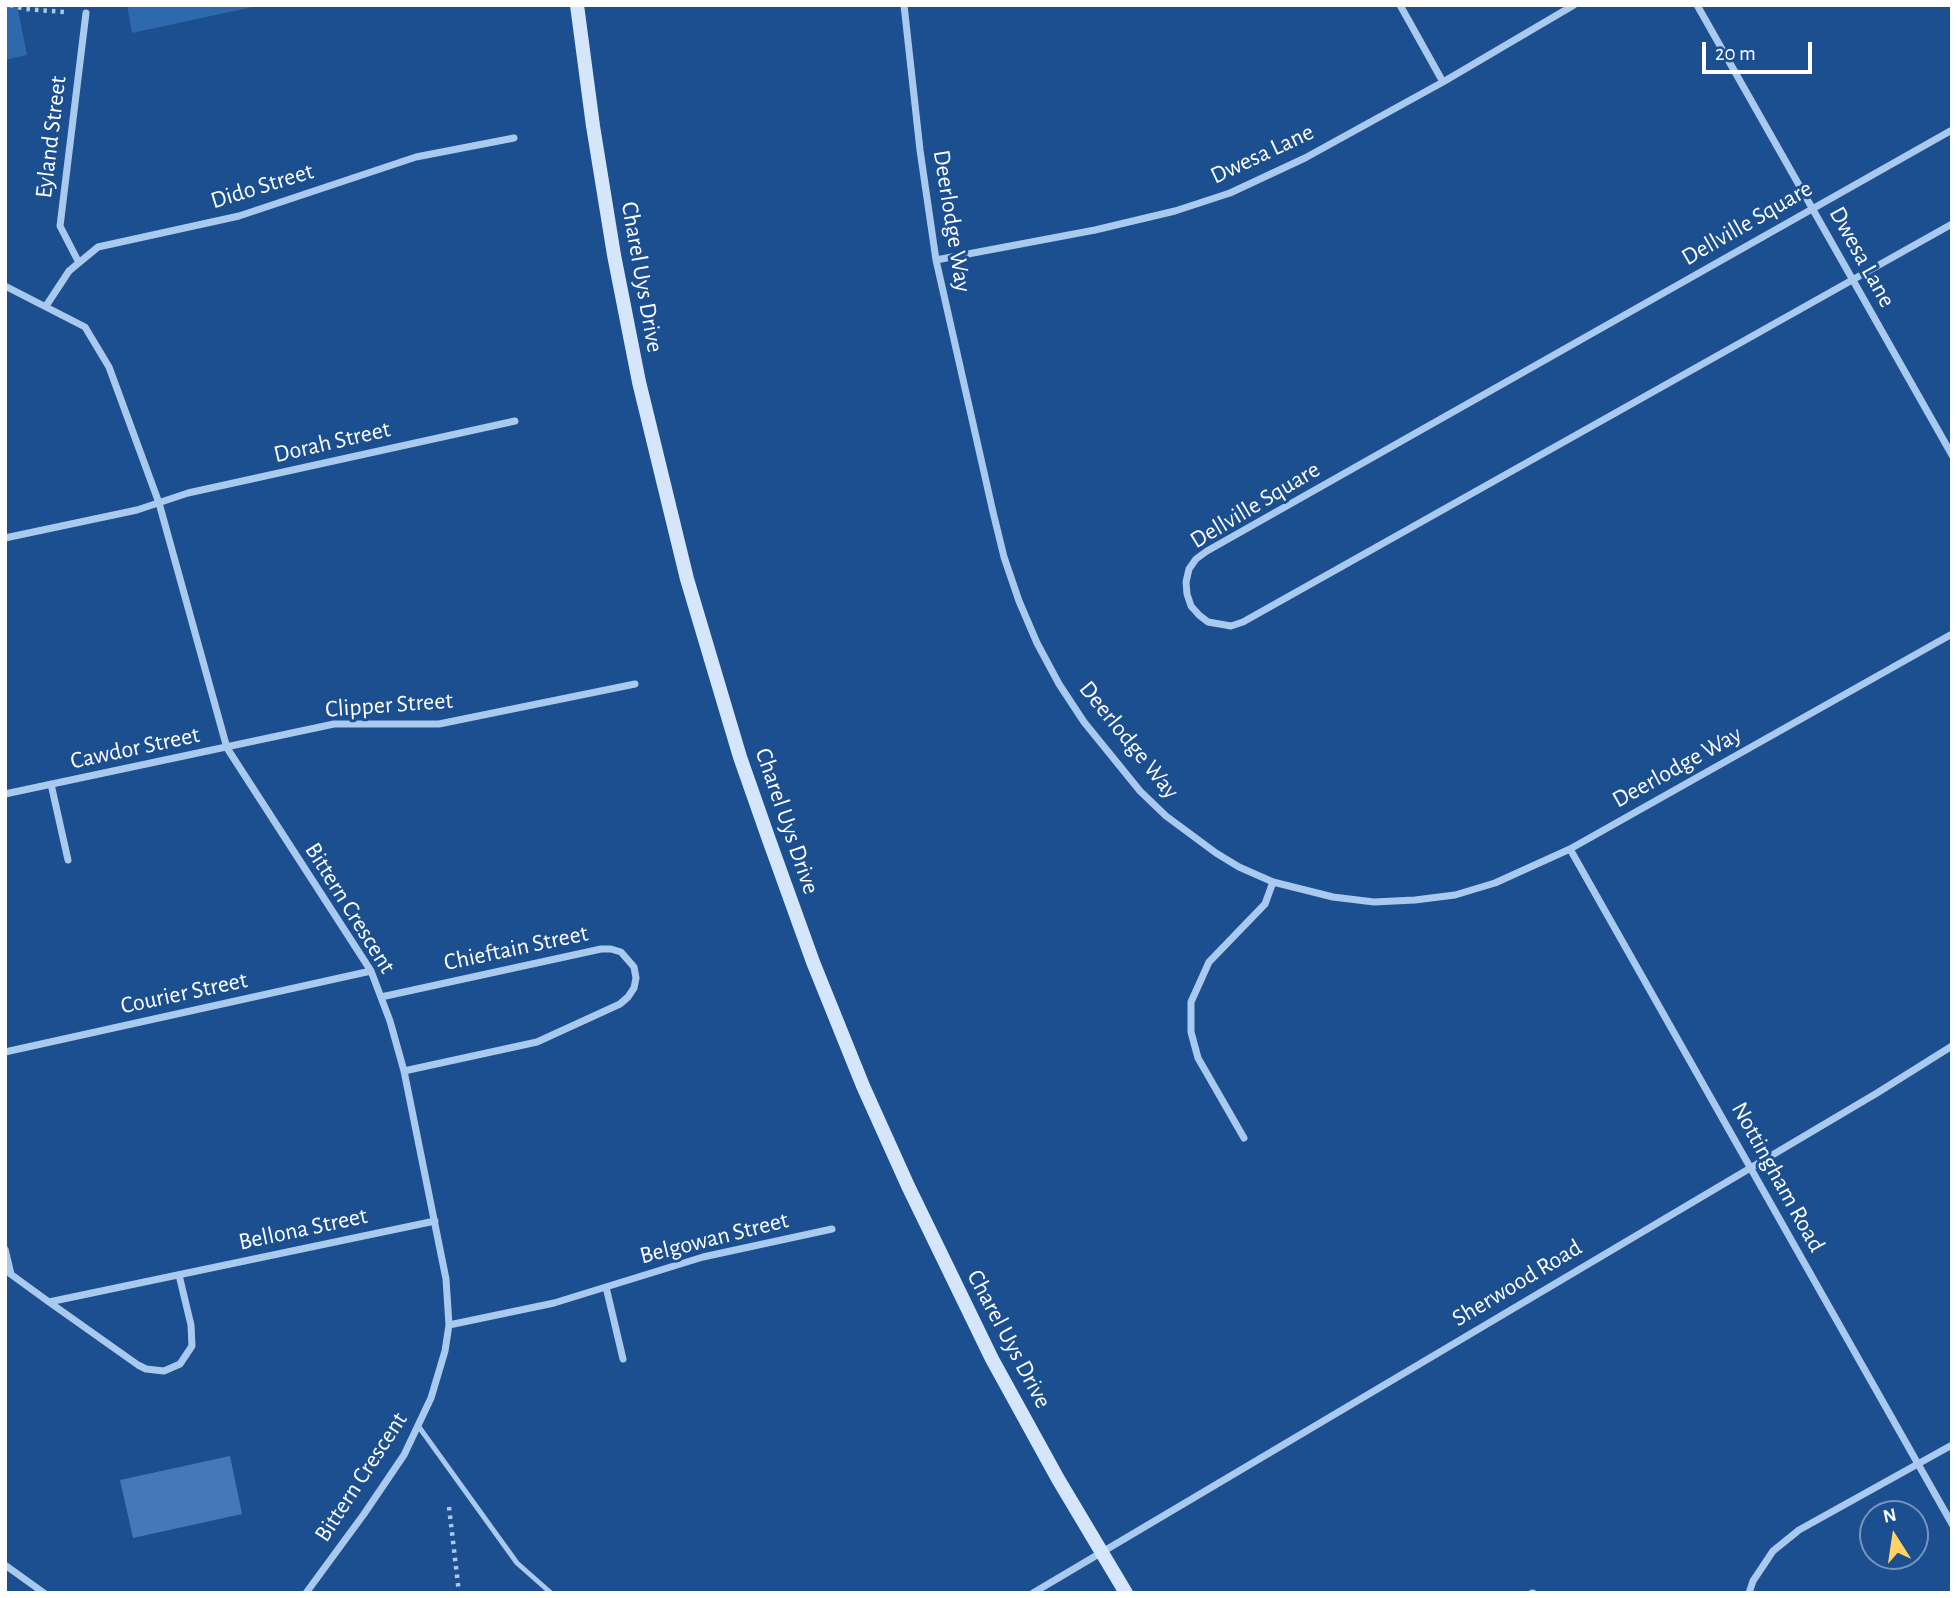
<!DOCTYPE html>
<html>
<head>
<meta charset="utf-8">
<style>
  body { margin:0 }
  #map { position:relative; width:1957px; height:1598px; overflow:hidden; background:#1b4f8f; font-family:"Alegreya Sans",sans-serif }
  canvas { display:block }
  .frame { position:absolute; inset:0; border:7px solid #fff; pointer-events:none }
  .north { position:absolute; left:1859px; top:1500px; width:70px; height:70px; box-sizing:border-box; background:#1b4f8f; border:2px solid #7695bc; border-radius:50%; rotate:348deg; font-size:19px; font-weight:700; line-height:28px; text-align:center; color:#fff }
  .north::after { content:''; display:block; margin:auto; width:24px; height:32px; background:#ffd166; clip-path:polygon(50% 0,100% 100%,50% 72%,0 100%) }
  .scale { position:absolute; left:1702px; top:42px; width:110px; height:32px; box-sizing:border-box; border:4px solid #fff; border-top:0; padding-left:9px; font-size:21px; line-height:24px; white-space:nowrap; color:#fff; -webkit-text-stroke:5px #1b4f8f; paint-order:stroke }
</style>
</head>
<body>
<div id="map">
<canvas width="1957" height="1598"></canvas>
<div class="frame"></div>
<div class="north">N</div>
<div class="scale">20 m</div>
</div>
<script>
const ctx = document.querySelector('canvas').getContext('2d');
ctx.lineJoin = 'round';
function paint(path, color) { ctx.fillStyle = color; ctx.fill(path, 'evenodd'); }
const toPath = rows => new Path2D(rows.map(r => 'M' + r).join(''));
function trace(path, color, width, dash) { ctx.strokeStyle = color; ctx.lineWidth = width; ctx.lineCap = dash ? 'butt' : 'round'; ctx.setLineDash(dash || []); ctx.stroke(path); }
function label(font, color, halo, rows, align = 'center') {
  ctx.font = font + ' "Alegreya Sans",sans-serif'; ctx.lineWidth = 6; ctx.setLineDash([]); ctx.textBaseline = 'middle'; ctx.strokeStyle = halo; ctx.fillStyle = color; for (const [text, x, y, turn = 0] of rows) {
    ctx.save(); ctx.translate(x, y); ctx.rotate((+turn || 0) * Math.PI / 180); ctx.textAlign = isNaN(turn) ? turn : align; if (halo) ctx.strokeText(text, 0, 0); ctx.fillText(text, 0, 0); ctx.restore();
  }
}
paint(toPath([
  [5,5,17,5,27,55,5,60],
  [127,5,262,5,132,33]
]), '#2e69ad');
paint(toPath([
  [230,1456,242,1514,133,1538,120,1480]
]), '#4478b7');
trace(toPath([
  [10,5,25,9,65,12],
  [449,1507,459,1593]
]), '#a9c9ee', 4.5, [3.5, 5]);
trace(toPath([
  [419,1427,517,1563,551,1593]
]), '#a9c9ee', 5);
trace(toPath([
  [904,5,920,150,936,260,993,512,1004,557,1019,601,1037,643,1059,684,1084,722,1140,791,1166,816,1216,853,1239,867,1273,882,1333,897,1374,902,1415,900,1455,895,1495,883,1570,849,1952,634],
  [1400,5,1443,82],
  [1697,5,1952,455],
  [1952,130,1207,551,1196,559,1189,569,1186,582,1187,594,1191,606,1199,615,1208,622,1231,626,1243,622,1952,224],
  [936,260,1095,230,1175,211,1230,193,1305,158,1443,82,1574,5],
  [78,261,60,226,86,13],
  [5,286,85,327,109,367,159,503,227,748,371,971,390,1021,404,1071,446,1279,449,1325,445,1351,431,1398,404,1455,364,1514,306,1593],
  [46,306,69,271,98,247,239,216,416,157,514,138],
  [5,538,137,510,188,493,515,421],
  [51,784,68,860],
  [5,794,334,724,439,724,635,684],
  [1570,849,1952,1524],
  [381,997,601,949,611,949,621,952,634,967,636,978,634,988,628,997,620,1004,537,1042,404,1071],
  [5,1052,371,971],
  [1244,1138,1198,1058,1191,1032,1191,1002,1209,962,1265,904,1273,882],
  [5,1249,11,1274],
  [5,1270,49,1302,435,1221],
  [606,1287,623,1359],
  [49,1302,138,1365,146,1369,164,1371,180,1364,192,1346,191,1325,179,1275],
  [449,1325,554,1303,703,1257,832,1229],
  [5,1565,44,1593],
  [1033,1593,1877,1093,1952,1046],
  [1532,1593,1533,1593],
  [1749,1593,1753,1581,1773,1551,1799,1530,1952,1445]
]), '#a9c9ee', 7);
trace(toPath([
  [577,5,593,126,614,255,639,382,687,579,740,757,768,837,813,962,863,1086,908,1186,992,1359,1058,1479,1126,1593]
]), '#d6e6fa', 14);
label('24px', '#fff', '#1b4f8f', [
  ["Eyland Street",51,137,-83],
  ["Dwesa Lane",1262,154,-25],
  ["Dido Street",262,186,-17],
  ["Deerlodge Way",952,221,81],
  ["Dellville Square",1747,223,-30],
  ["Dwesa Lane",1862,257,61],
  ["Charel Uys Drive",642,277,80],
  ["Dorah Street",332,442,-13],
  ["Dellville Square",1255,505,-31],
  ["Clipper Street",389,705,-4],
  ["Deerlodge Way",1129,740,51],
  ["Cawdor Street",135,748,-12],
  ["Deerlodge Way",1677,767,-29],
  ["Charel Uys Drive",787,821,71],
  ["Bittern Crescent",350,908,58],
  ["Chieftain Street",516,948,-12],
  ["Courier Street",184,993,-12],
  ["Nottingham Road",1778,1177,61],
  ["Bellona Street",303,1229,-12],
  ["Belgowan Street",714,1238,-14],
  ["Sherwood Road",1517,1283,-31],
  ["Charel Uys Drive",1009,1339,62],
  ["Bittern Crescent",361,1477,-57]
]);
</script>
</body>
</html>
